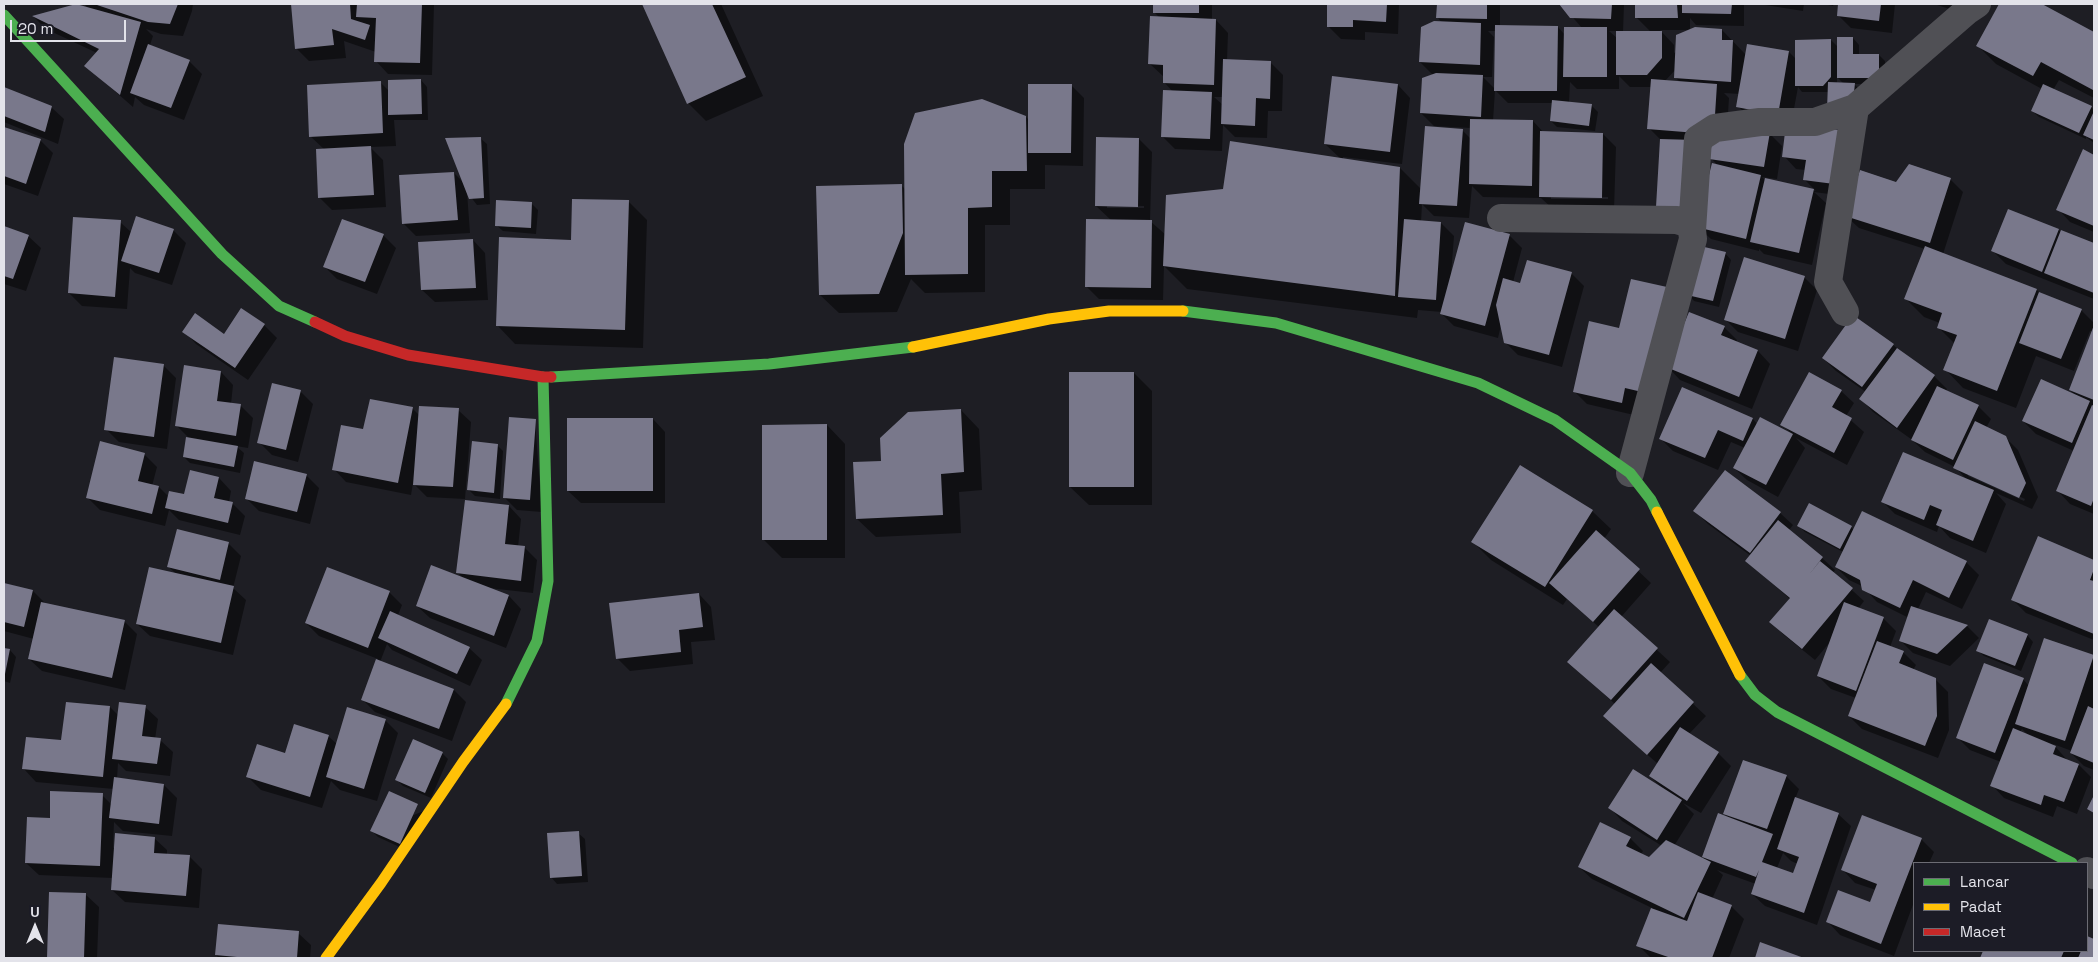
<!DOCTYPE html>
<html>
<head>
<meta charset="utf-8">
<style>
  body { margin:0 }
  #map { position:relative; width:2098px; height:962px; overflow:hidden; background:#1e1e24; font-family:"Space Grotesk",sans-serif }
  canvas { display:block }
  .frame { position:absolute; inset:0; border:5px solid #e3e3ea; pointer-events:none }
  .legend { position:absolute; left:1913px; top:862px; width:175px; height:90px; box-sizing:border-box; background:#1c1c26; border:1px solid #6c6c74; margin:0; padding:6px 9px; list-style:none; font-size:15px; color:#e3e3ea }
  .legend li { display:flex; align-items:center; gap:10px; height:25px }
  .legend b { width:25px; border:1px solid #6c6c74 }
  .north { position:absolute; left:10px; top:902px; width:50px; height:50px; -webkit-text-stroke:4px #1c1c26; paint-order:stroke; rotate:0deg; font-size:14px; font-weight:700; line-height:20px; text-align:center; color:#e3e3ea }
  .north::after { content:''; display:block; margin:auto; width:18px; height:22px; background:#e3e3ea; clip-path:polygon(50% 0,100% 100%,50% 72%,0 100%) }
  .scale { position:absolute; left:10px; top:20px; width:116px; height:22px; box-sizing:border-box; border:2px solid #e3e3ea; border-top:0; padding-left:6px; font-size:15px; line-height:18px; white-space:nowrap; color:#e3e3ea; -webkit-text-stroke:4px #1c1c26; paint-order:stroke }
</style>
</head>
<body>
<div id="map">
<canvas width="2098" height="962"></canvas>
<div class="frame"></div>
<ul class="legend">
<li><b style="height:6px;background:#4caf50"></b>Lancar</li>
<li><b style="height:6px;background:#ffc107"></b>Padat</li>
<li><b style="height:6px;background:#c62828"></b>Macet</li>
</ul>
<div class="north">U</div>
<div class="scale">20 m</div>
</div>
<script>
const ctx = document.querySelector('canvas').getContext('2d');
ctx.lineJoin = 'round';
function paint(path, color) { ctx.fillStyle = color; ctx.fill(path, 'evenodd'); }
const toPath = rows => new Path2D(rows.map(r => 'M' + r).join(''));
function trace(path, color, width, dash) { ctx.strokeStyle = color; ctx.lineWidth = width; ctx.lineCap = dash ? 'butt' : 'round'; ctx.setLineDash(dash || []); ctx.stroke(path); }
paint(toPath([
  [84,4,193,4,192,11,183,36,161,34,146,29,153,36,150,45,189,61,202,74,184,120,144,105,135,97,133,107,86,66,97,53,46,29,34,17,89,9],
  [293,4,434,4,432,75,388,74,376,61,376,52,344,41,346,58,309,61,296,48],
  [643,4,721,4,763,96,706,121,688,103],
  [1154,4,1212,4,1212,20,1216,20,1228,33,1227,60,1270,62,1283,75,1282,111,1268,111,1267,138,1235,137,1223,125,1222,151,1175,149,1163,137,1173,92,1164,82,1164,77,1150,64,1160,18,1154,12],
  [1214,97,1223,97,1223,105],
  [1329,4,1399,4,1398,34,1365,32,1365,40,1341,39,1328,26],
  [1438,4,1500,4,1500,26,1558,27,1565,35,1582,28,1561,4,1624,4,1623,32,1651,32,1636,17,1636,4,1633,4,1744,4,1744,26,1696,25,1690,18,1690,30,1660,30,1674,45,1674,53,1722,30,1747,56,1789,52,1796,59,1831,40,1838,47,1853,38,1859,45,1859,55,1879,55,1885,61,1885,84,1854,84,1860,90,1829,92,1802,92,1798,87,1791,125,1857,177,1896,183,1950,179,1963,192,1943,254,2037,290,2041,294,2081,310,2094,323,2094,514,2070,504,2058,491,2074,451,2036,434,2023,421,2077,397,2070,390,2093,332,2090,331,2074,371,2036,356,2016,408,1963,388,1945,369,1955,344,1938,327,1940,323,1924,317,1906,299,1925,249,1859,228,1846,216,1852,197,1814,192,1826,203,1812,265,1764,254,1759,249,1759,251,1711,239,1698,227,1661,140,1649,128,1651,87,1630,87,1619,76,1619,89,1577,89,1570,82,1569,103,1591,105,1598,112,1595,131,1557,127,1551,121,1553,103,1508,103,1495,90,1493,121,1533,121,1544,133,1603,134,1616,147,1614,210,1553,209,1541,198,1483,197,1472,186,1469,218,1434,216,1422,204,1421,222,1441,223,1454,236,1451,275,1509,235,1522,248,1513,282,1521,285,1571,273,1584,286,1562,367,1518,355,1505,342,1501,325,1498,338,1454,326,1442,314,1442,312,1418,310,1417,318,1187,289,1164,266,1163,300,1099,299,1086,286,1111,220,1096,206,1139,139,1152,152,1150,221,1166,235,1224,191,1341,159,1325,144,1398,85,1410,98,1402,164,1343,157,1343,160,1400,168,1422,190,1462,130,1471,139,1471,128,1434,126,1421,113,1433,75,1420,62,1442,23,1438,18],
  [1488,31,1496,31,1495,89,1483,77,1492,77,1494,37],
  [1609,31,1618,31,1618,39],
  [1676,69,1675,77,1680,82,1665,81],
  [1837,77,1844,84,1837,83],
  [1724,93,1740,94,1738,106,1751,119,1787,126,1784,156,1796,169,1805,170,1804,179,1816,191,1766,179,1766,181,1762,177,1777,179,1782,146,1769,133,1727,128,1729,98],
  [1713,142,1711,158,1718,166,1704,193,1710,145],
  [1551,196,1608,197,1608,199,1551,199],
  [1107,205,1144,206,1144,208,1107,208],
  [1759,4,1804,4,1803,11],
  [1823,4,1834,4,1833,6],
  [1839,4,1895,4,1892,33,1851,28,1838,15],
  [1934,4,1969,4,1965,14],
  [2001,4,2039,4,2094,33,2094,98,2059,80,2053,90,2091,107,2094,110,2094,143,2086,137,2086,139,2039,117,2032,111,2042,89,1996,64,1978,46],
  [421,80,427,87,428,120,394,120,396,146,370,147,383,160,386,207,332,210,319,197,325,150,310,136,380,82,389,91],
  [1071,85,1084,98,1083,166,1045,165,1045,189,1010,189,1010,225,985,225,985,292,925,293,911,279,897,312,839,313,820,295,902,186,905,189,1026,117,1029,120],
  [4,88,51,107,64,119,58,144,4,122],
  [4,128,40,140,53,153,38,196,4,184],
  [480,138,487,144,490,204,477,205,467,192,470,233,416,236,403,223,454,173,465,184],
  [2083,151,2094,156,2094,232,2070,222,2058,209],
  [629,202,647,220,643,348,515,344,497,325],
  [532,204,538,210,536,234,503,231,496,225],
  [120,222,132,233,173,230,186,243,172,285,135,273,130,268,127,309,82,306,69,293],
  [4,228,28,236,41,248,26,291,4,284],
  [2059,230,2061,233,2094,244,2094,299,2006,264,1993,251],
  [383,235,396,248,377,294,337,279,325,267],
  [473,240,485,253,488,300,435,302,422,290],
  [1725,253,1731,260,1719,307,1694,301,1688,294],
  [1804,277,1817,290,1798,351,1738,332,1726,320],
  [1680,301,1634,415,1587,404,1574,391,1620,329],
  [242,310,264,325,277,338,248,380,196,344,184,331,224,335],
  [1724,327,1737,340,1736,343,1758,351,1770,364,1752,409,1680,380,1668,367],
  [1893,345,1934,376,1947,389,1946,391,1978,406,1991,419,1986,428,2005,437,2018,450,2038,497,2032,509,1996,493,2006,504,1986,553,1950,538,1939,526,1937,532,1895,514,1883,502,1967,480,1955,467,1925,452,1911,439,1873,412,1861,399,1866,392,1836,371,1823,358],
  [1968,473,2025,499,2024,501,1968,476],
  [163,365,176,378,167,449,119,442,106,429],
  [221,372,233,385,231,404,240,405,253,418,248,448,236,446,244,453,240,473,190,463,184,457,188,437,176,425],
  [1134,373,1152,391,1152,505,1089,505,1070,487],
  [1682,389,1753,419,1757,424,1792,434,1782,424,1841,391,1854,403,1846,416,1864,432,1847,465,1796,438,1805,448,1778,497,1747,480,1734,468,1745,448,1731,442,1718,470,1673,451,1660,438],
  [300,391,313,404,298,462,272,455,259,442],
  [412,408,420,416,458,410,471,422,465,499,427,497,413,483,411,495,346,482,334,469,364,431],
  [961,410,979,429,982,490,959,492,961,533,876,537,857,519,882,462],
  [653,419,665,432,665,503,581,503,568,491],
  [535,421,542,512,517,510,505,498],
  [827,425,845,444,845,558,782,558,764,540],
  [497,445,503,451,500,499,475,496,469,490],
  [144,454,157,467,152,486,159,487,169,497,185,496,219,478,231,491,229,502,232,503,245,516,240,535,179,520,169,510,165,526,100,510,87,497],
  [306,475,319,488,310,524,259,511,246,498],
  [509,506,521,519,518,547,524,547,537,560,533,593,489,588,509,596,521,609,506,648,430,618,417,606,464,579,458,573],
  [1592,511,1611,529,1604,539,1651,583,1621,617,1670,662,1660,673,1706,716,1689,734,1718,753,1731,766,1701,813,1683,803,1694,814,1674,846,1702,859,1719,815,1730,819,1724,814,1786,776,1799,789,1795,799,1838,814,1851,826,1817,925,1765,906,1752,894,1756,884,1717,870,1723,875,1712,899,1731,906,1744,919,1729,958,1651,958,1638,945,1652,908,1592,879,1579,867,1630,838,1643,851,1641,854,1649,858,1662,846,1622,821,1610,808,1663,789,1650,776,1658,764,1617,728,1615,704,1582,674,1600,628,1567,599,1563,605,1491,560,1473,542],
  [1783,853,1791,861,1798,864,1794,874,1777,868],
  [1695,511,1780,513,1793,525,1789,530,1822,558,1835,570,1833,573,1864,601,1858,609,1883,618,1896,631,1890,647,1903,652,1916,665,1913,670,1935,679,1948,692,1949,730,1938,758,1862,729,1849,716,1856,698,1831,689,1818,676,1830,642,1815,660,1784,635,1771,622,1790,599,1747,561,1751,556,1708,524],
  [1799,526,1851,527,1854,530,1966,562,1979,575,1962,609,1926,592,1918,609,1967,626,1979,638,1950,666,1913,653,1901,641,1909,618,1877,602,1862,586,1849,580,1836,567,1843,552,1805,532],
  [2039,538,2094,561,2094,640,2026,613,2013,600],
  [228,543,241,556,233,588,246,600,233,655,150,636,137,624,177,575,168,566],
  [4,584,33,591,46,604,124,621,137,634,125,690,42,671,29,659,34,639,4,631],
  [389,592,402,605,398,615,469,648,482,660,470,686,392,650,387,644,380,662,454,690,466,702,452,741,375,712,362,699,378,659,319,636,306,623],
  [699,594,711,607,715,640,691,642,693,664,630,671,617,658],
  [2027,635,2033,642,2021,671,1984,656,1977,650],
  [2045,639,2094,656,2094,770,2084,766,2071,753,2072,751,2053,744,2068,761,2079,765,2091,777,2077,814,2057,806,2053,817,2004,798,1992,785,2001,762,1970,750,1957,737,2023,679,2029,686],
  [2022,729,2029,736,2020,732],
  [4,649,10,650,16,657,10,683,4,681],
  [110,707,119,716,145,707,158,719,155,739,160,740,173,752,170,776,126,771,118,763,117,779,164,785,177,798,172,836,123,831,114,822,113,848,154,838,167,850,167,855,189,856,202,869,199,908,125,902,112,890,113,878,39,875,26,863,51,819,102,795,112,805,114,789,36,782,24,769],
  [385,720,398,733,377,801,340,790,331,781,322,808,261,790,248,777,285,754,328,736,337,744],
  [442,753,448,759,431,798,403,786,396,779],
  [424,811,406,850,378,837,372,831],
  [578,833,585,839,588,882,557,884,551,877],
  [1921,839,1934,852,1929,863,1914,863,1914,902,1894,956,1840,935,1828,922,1871,904,1876,890,1855,883,1843,870],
  [86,895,99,907,97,958,49,958],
  [298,933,311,945,310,958,219,958,216,955],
  [2087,938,2094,940,2094,958,1981,958,1984,951,2079,951,2081,953,2082,951,2087,951]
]), '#0007');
paint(toPath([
  [76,4,141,22,120,95,84,66,99,49,32,16],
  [94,4,178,4,170,24,148,22],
  [291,4,350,4,351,19,370,25,365,40,332,29,334,45,295,49],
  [357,4,422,4,420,63,374,62,376,18,356,17],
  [642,4,712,4,746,77,687,104],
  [1153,4,1199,4,1199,13,1153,13],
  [1327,4,1387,4,1386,22,1353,20,1353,27,1327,27],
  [1437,4,1487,4,1487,19,1436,18],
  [1559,4,1612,4,1611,19,1570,18],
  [1635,4,1677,4,1678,18,1635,18],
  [1682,4,1732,4,1731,14,1682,13],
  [1838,4,1881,4,1879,21,1837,16],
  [1999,4,2042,4,2094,32,2093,90,2041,62,2033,76,1976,46],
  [1150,16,1216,19,1214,85,1163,83,1163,65,1148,64],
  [1434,21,1481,23,1480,65,1419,62,1421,27],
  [1495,25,1558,26,1557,91,1494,91],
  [1564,27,1607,27,1607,77,1563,77],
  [1695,27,1722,29,1722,40,1733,40,1731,82,1674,78,1676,35],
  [1616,31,1662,31,1662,58,1647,75,1616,75],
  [1837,37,1853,37,1853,54,1879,54,1879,78,1837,78],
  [1831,39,1831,77,1823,86,1795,86,1795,40],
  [148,44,190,60,171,108,130,93],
  [1747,44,1789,51,1778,115,1736,107],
  [1223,59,1271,61,1270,99,1256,98,1255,126,1221,124],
  [1436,73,1483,75,1481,117,1420,113,1422,78],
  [1332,76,1398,84,1390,152,1324,144],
  [421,79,422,114,388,115,388,80],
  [1651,79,1717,84,1715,115,1697,133,1647,129],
  [381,81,383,133,309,137,307,85],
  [1828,82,1855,83,1853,102,1827,110],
  [1028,84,1072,84,1071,153,1028,153],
  [2043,84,2092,106,2079,133,2031,111],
  [4,87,52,106,45,132,4,116],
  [1163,90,1212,92,1210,139,1161,137],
  [982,99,1026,116,1027,171,992,171,992,207,968,208,968,274,905,275,904,144,915,113],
  [1552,100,1592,104,1589,126,1550,121],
  [2094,111,2094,140,2083,135],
  [1470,119,1533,120,1532,186,1469,184],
  [1786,124,1849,131,1842,185,1803,180,1806,160,1782,157],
  [1425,126,1463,129,1457,206,1419,204],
  [4,127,41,139,26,184,4,176],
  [1540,131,1603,133,1602,198,1539,197],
  [1770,132,1764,167,1709,159,1713,138],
  [481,137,484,198,469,199,445,138],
  [1096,137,1139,138,1138,207,1095,206],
  [1660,139,1695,140,1691,209,1656,207],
  [1230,141,1400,167,1395,296,1163,266,1166,195,1223,189],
  [371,146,374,195,318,198,316,149],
  [2083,149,2094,155,2094,226,2056,210],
  [1712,163,1761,175,1746,239,1696,227],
  [1909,164,1951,178,1930,243,1845,216,1860,170,1896,182],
  [454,172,458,220,402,224,399,175],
  [1765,178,1814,189,1799,253,1750,242],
  [902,184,903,233,879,294,819,295,816,186],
  [572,199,629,200,625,330,496,326,499,237,571,240],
  [496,200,532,202,531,228,495,226],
  [2008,209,2059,229,2042,272,1991,251],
  [136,216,174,229,159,273,121,261],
  [73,217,121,220,115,297,68,293],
  [342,219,384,234,365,282,323,267],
  [1086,219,1152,220,1151,288,1085,287],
  [1404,219,1441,222,1436,300,1398,297],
  [1465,222,1510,234,1485,326,1440,314],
  [4,226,29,235,13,279,4,276],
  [2061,230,2094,243,2094,293,2044,273],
  [473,239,476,288,421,290,418,242],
  [1700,246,1726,252,1713,301,1687,295],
  [1925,246,2037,289,1997,391,1943,370,1957,335,1937,328,1942,313,1904,299],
  [1744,257,1805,276,1785,339,1724,320],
  [1527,260,1572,272,1549,355,1504,343,1496,305,1503,278,1520,283],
  [1631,279,1667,287,1642,392,1625,388,1622,403,1573,392,1589,321,1619,328],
  [2039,292,2082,309,2061,359,2019,343],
  [241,308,265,324,235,368,182,332,195,313,224,334],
  [1689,312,1725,326,1721,335,1758,350,1739,397,1666,367],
  [1853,315,1894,344,1862,387,1822,358],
  [2094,325,2094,400,2069,390],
  [1897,348,1935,375,1897,428,1859,399],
  [114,357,164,364,154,437,104,430],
  [184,365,221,371,217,401,241,404,236,436,175,426],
  [1069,372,1134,372,1134,487,1069,487],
  [1809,372,1842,390,1832,407,1852,418,1834,453,1780,425],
  [2041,379,2090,401,2072,443,2022,421],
  [272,383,301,390,286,450,257,443],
  [1937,386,1979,405,1953,460,1911,440],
  [1682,387,1753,418,1743,441,1718,430,1705,458,1659,439],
  [370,399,413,407,398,483,332,470,341,425,363,429],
  [2092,405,2094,406,2094,498,2091,506,2056,491],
  [419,406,459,408,453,487,413,485],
  [961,409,964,472,941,474,943,515,856,519,853,462,881,461,880,438,908,412],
  [509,417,536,419,530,500,503,498],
  [1760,417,1793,434,1766,485,1733,468],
  [567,418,653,418,653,491,567,491],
  [1975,421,2006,436,2026,483,2019,498,1953,468],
  [827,424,827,540,762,540,762,425],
  [186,437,238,446,234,467,183,457],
  [100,441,145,453,138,481,159,486,152,514,86,498],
  [472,441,498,444,494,493,467,490],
  [1903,452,1994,490,1973,541,1936,525,1942,510,1930,505,1924,520,1881,502],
  [254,461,307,474,297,512,245,499],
  [1520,465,1593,510,1545,587,1471,542],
  [190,470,219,477,214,498,233,502,228,523,165,508,169,491,184,494],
  [1725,470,1781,512,1750,553,1693,511],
  [465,500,509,505,505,544,525,546,521,581,456,573],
  [1809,503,1852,526,1840,549,1797,526],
  [1862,511,1967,561,1949,598,1913,580,1900,608,1862,590,1860,580,1835,567],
  [1778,520,1823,557,1807,577,1820,561,1853,588,1802,649,1769,622,1790,598,1745,561],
  [177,529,229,542,220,580,167,567],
  [1596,530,1640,569,1593,622,1549,583],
  [2038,536,2094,560,2094,569,2090,580,2094,581,2094,634,2011,600],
  [431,565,509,595,494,636,416,606],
  [149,567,234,586,221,643,136,624],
  [327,567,390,591,368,648,305,623],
  [4,583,33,590,24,627,4,622],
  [699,593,703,627,679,630,681,652,616,659,609,603],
  [41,602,125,620,112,678,28,659],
  [1844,602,1884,617,1856,691,1817,676],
  [1911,606,1968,625,1937,654,1899,641],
  [1614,609,1658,648,1611,700,1567,662],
  [390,611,470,647,457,674,378,638],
  [1989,619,2028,634,2015,666,1976,651],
  [2044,638,2094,655,2065,741,2015,724],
  [1877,641,1904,651,1899,663,1936,678,1937,716,1925,746,1848,716],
  [4,648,10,649,5,674,4,674],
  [376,659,454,689,439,729,361,700],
  [1651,663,1694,702,1647,755,1603,716],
  [1984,663,2024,678,1995,753,1956,738],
  [66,702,110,706,103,777,22,769,26,737,61,740],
  [119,702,146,705,142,736,161,738,157,764,112,759],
  [2088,706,2094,709,2094,763,2070,753],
  [347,707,386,719,364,789,326,777],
  [294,724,329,735,310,797,246,777,257,744,285,753],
  [1680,727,1719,752,1687,801,1649,776],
  [2013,728,2056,746,2053,754,2079,764,2064,802,2044,795,2041,805,1990,786],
  [413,739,443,752,425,793,395,780],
  [1743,760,1787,775,1767,829,1723,814],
  [1633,769,1682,800,1657,840,1608,808],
  [114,777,164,784,159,824,109,818],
  [50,791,103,793,100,866,25,863,27,817,50,818],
  [389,791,418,804,400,844,370,831],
  [2094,795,2094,813,2087,809],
  [1795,797,1839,813,1804,913,1751,894,1759,870,1756,877,1702,857,1718,813,1773,834,1762,862,1793,873,1799,857,1777,849],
  [1862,815,1922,838,1881,944,1826,922,1838,890,1870,902,1877,884,1841,870],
  [1600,822,1631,837,1626,846,1649,857,1666,840,1711,862,1684,918,1578,867],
  [579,831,582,876,550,878,547,833],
  [115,833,155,837,154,853,190,855,186,896,111,890],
  [49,892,86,893,84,958,47,958],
  [1698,892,1732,905,1712,958,1671,958,1636,946,1651,908,1687,921],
  [218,924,299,931,297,958,248,958,215,955],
  [2087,936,2094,939,2094,958,2078,958,2081,951,2087,951],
  [1760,942,1804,958,1755,958],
  [1983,951,2064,951,2061,958,1980,958]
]), '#79788b');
trace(toPath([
  [1501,218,1677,220,1687,223,1692,230,1693,239,1630,473],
  [1692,230,1698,139,1715,128,1760,122,1815,122,1855,108,1968,10,1977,4],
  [1845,312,1828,282,1855,108],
  [2087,871,2094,875]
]), '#505055', 28);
trace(toPath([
  [4,15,222,254,279,306,315,322],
  [1183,311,1276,323,1478,383,1555,420,1630,473,1651,500,1657,512],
  [551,377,769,364,913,347],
  [1740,675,1755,695,1777,712,2072,863],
  [506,704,537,641,548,581,543,377]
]), '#4caf50', 11);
trace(toPath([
  [913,347,1049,319,1109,311,1183,311],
  [1657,512,1740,675],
  [326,958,381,883,463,762,506,704]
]), '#ffc107', 11);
trace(toPath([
  [315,322,345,336,408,355,543,377,551,377]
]), '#c62828', 11);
</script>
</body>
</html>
